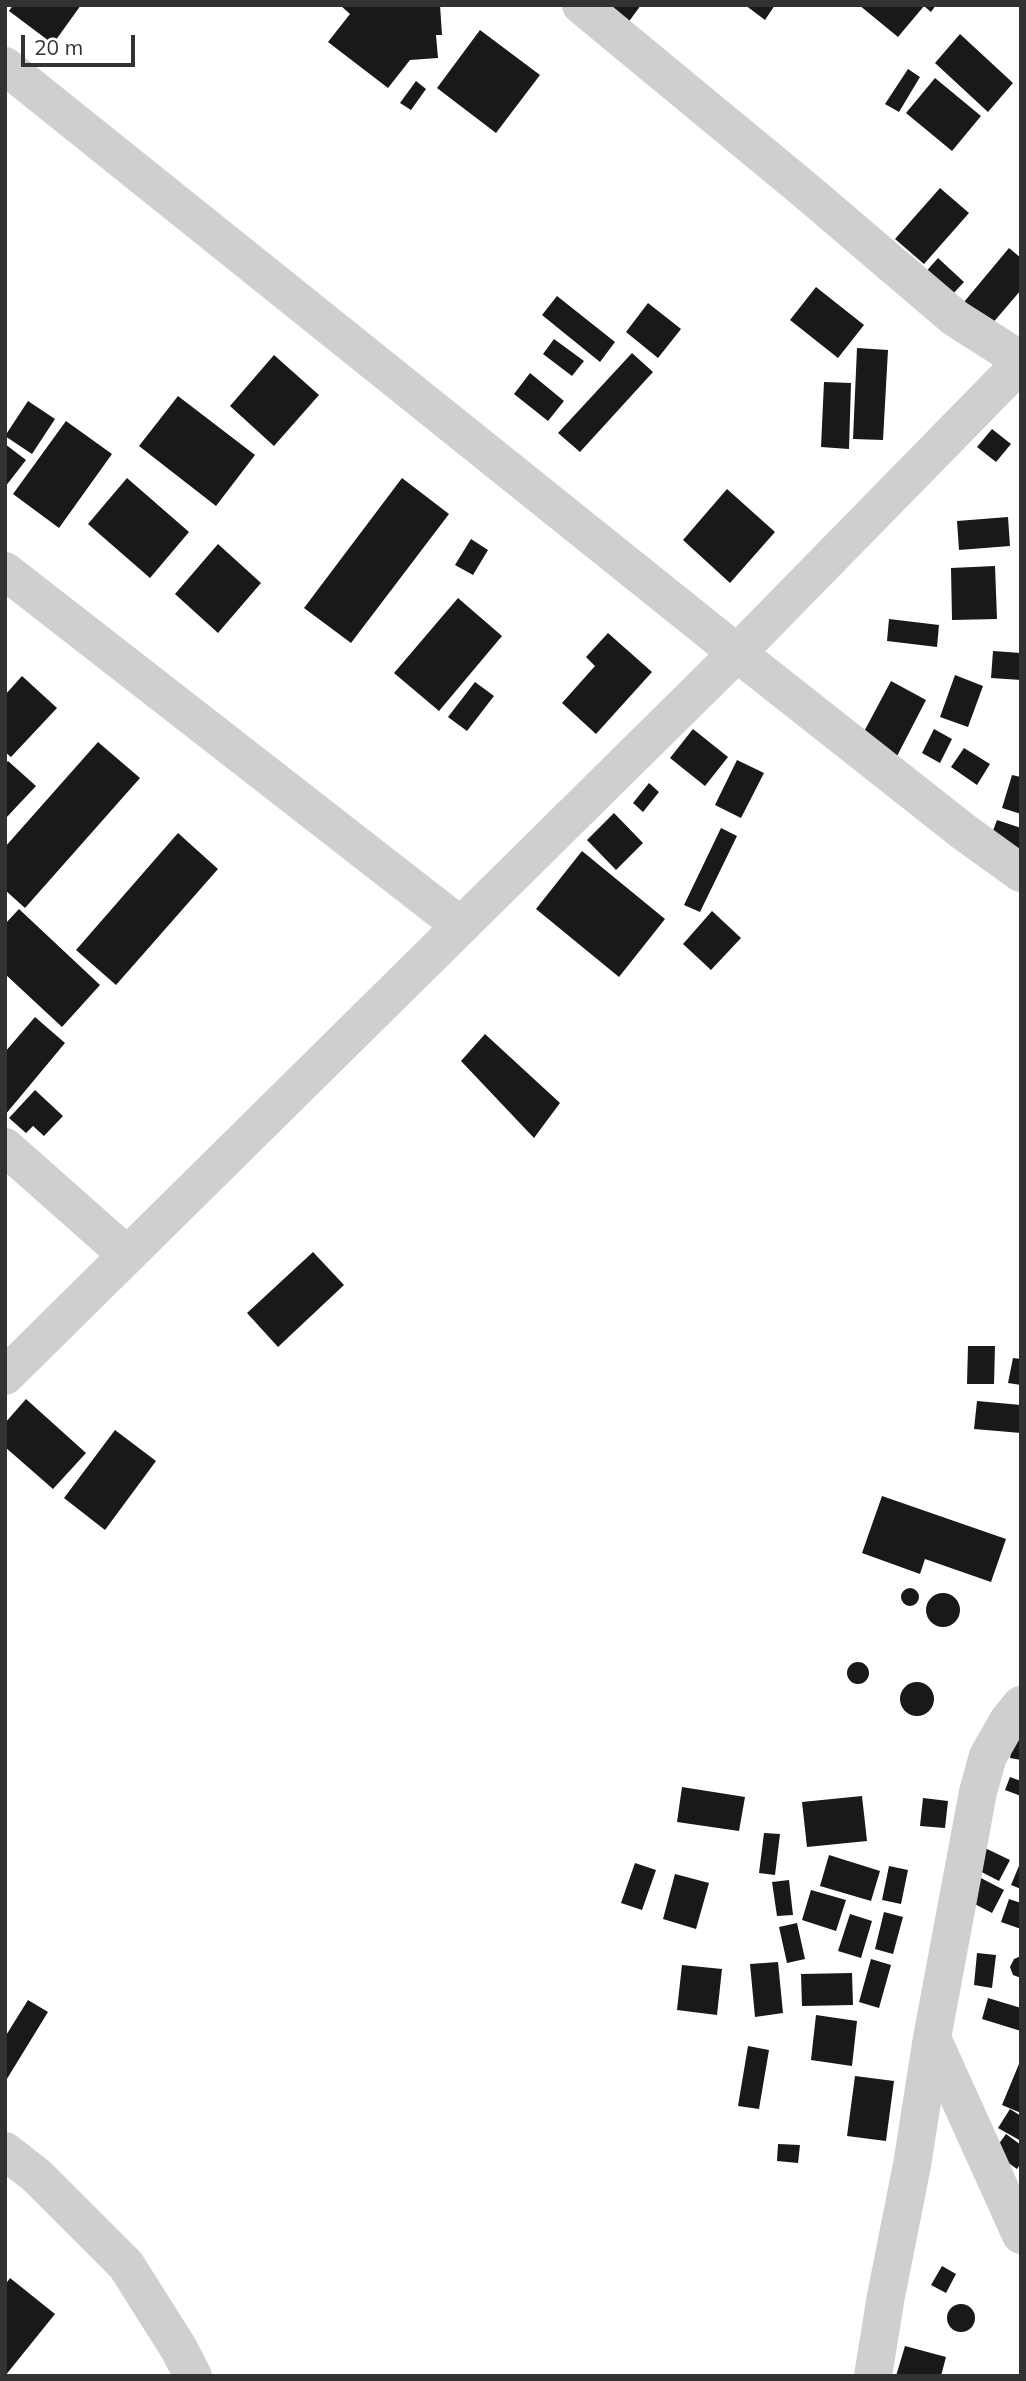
<!DOCTYPE html>
<html>
<head>
<meta charset="utf-8">
<style>
  body { margin:0 }
  #map { position:relative; width:1026px; height:2381px; overflow:hidden; background:#fff; font-family:Mulish,sans-serif }
  canvas { display:block }
  .frame { position:absolute; inset:0; border:7px solid #323232; pointer-events:none }
  .scale { position:absolute; left:21px; top:35px; width:114px; height:32px; box-sizing:border-box; border:4px solid #323232; border-top:0; padding-left:9px; font-size:21px; line-height:24px; white-space:nowrap; color:#323232; -webkit-text-stroke:5px #fff; paint-order:stroke }
</style>
</head>
<body>
<div id="map">
<canvas width="1026" height="2381"></canvas>
<div class="frame"></div>
<div class="scale">20 m</div>
</div>
<script>
const ctx = document.querySelector('canvas').getContext('2d');
ctx.lineJoin = 'round';
function paint(path, color) { ctx.fillStyle = color; ctx.fill(path, 'evenodd'); }
const toPath = rows => new Path2D(rows.map(r => 'M' + r).join(''));
function trace(path, color, width, dash) { ctx.strokeStyle = color; ctx.lineWidth = width; ctx.lineCap = dash ? 'butt' : 'round'; ctx.setLineDash(dash || []); ctx.stroke(path); }
paint(toPath([
  [13,5,81,5,53,44,9,11],
  [340,5,440,5,442,35,436,35,438,58,410,60,388,88,328,42,350,14],
  [588,5,641,5,622,31],
  [745,5,775,5,765,20],
  [859,5,936,5,931,12,924,6,898,37],
  [480,30,540,75,496,133,437,88],
  [960,34,1013,83,988,112,935,63],
  [908,69,920,77,899,112,885,104],
  [935,78,981,116,952,151,906,113],
  [416,81,426,89,411,110,400,103],
  [940,188,969,213,924,264,895,239],
  [1009,248,1021,258,1021,290,991,325,964,302],
  [938,258,964,282,949,298,923,275],
  [816,287,864,325,838,358,790,320],
  [557,296,615,342,600,362,542,315],
  [648,303,681,329,658,358,626,332],
  [554,339,584,361,572,376,543,354],
  [857,348,888,350,883,440,853,439],
  [632,353,653,372,580,452,558,433],
  [274,355,319,395,274,446,230,406],
  [530,373,564,401,548,421,514,394],
  [824,382,851,383,849,449,821,447],
  [178,396,255,455,216,506,139,446],
  [28,401,55,419,32,454,5,436],
  [66,421,112,454,59,528,13,494],
  [992,429,1011,444,996,462,977,447],
  [5,444,26,460,5,487],
  [127,478,189,532,150,578,88,524],
  [402,478,449,514,351,643,304,608],
  [727,489,775,532,730,583,683,540],
  [1008,517,1010,546,959,550,957,521],
  [471,539,488,550,473,575,455,565],
  [218,544,261,583,218,633,175,594],
  [995,566,997,619,952,620,951,568],
  [458,598,502,636,439,711,394,673],
  [889,619,939,625,937,647,887,641],
  [608,633,652,672,596,734,562,703,595,666,586,657],
  [993,651,1021,653,1021,680,991,678],
  [955,675,983,686,968,727,940,717],
  [22,676,57,708,11,757,5,752,5,695],
  [891,681,926,700,895,760,859,741],
  [475,682,494,696,467,731,448,717],
  [693,729,728,757,705,786,670,758],
  [934,729,952,739,940,763,922,753],
  [98,742,140,778,25,908,5,890,5,847],
  [964,748,990,764,977,785,951,767],
  [737,760,764,773,741,818,715,805],
  [8,761,36,786,5,819,5,764],
  [1012,775,1021,777,1021,814,1002,808],
  [649,783,659,792,643,812,633,803],
  [614,813,643,843,616,870,587,840],
  [997,820,1021,828,1021,856,988,844],
  [721,828,737,836,700,912,684,905],
  [178,833,218,869,116,985,76,950],
  [582,851,665,919,619,977,536,909],
  [19,909,100,985,62,1027,5,974,5,924],
  [712,911,741,938,711,970,683,944],
  [35,1017,65,1043,5,1115,5,1052],
  [485,1034,560,1103,534,1138,461,1061],
  [35,1090,63,1116,44,1136,33,1126,26,1133,9,1118],
  [313,1252,344,1285,278,1347,247,1313],
  [968,1346,995,1346,994,1384,967,1384],
  [1013,1358,1021,1359,1021,1385,1008,1383],
  [26,1399,86,1453,53,1489,5,1447,5,1423],
  [977,1401,1021,1405,1021,1433,974,1429],
  [115,1430,156,1461,105,1530,64,1498],
  [882,1496,1006,1539,991,1582,925,1559,920,1574,862,1553],
  '901 1597a9 9 0 1 1 18 0a9 9 0 1 1-18 0Z',
  '926 1610a17 17 0 1 1 34 0a17 17 0 1 1-34 0Z',
  '847 1673a11 11 0 1 1 22 0a11 11 0 1 1-22 0Z',
  '900 1699a17 17 0 1 1 34 0a17 17 0 1 1-34 0Z',
  [1014,1735,1021,1736,1021,1760,1010,1758],
  [1010,1777,1021,1781,1021,1796,1005,1790],
  [682,1787,745,1797,739,1831,677,1822],
  [862,1796,867,1841,807,1847,802,1802],
  [923,1798,948,1801,945,1828,920,1826],
  [764,1833,780,1834,775,1875,759,1873],
  [985,1848,1010,1860,999,1881,974,1868],
  [829,1855,880,1871,871,1901,820,1886],
  [1021,1861,1021,1889,1011,1885],
  [635,1863,656,1870,642,1910,621,1903],
  [889,1866,908,1870,901,1904,882,1900],
  [675,1874,709,1883,696,1929,663,1919],
  [979,1877,1004,1890,992,1913,967,1900],
  [789,1880,793,1915,777,1916,772,1882],
  [811,1890,846,1900,836,1931,802,1920],
  [1009,1899,1021,1903,1021,1929,1001,1922],
  [884,1912,903,1917,893,1954,875,1949],
  [850,1914,872,1921,861,1958,838,1951],
  [797,1923,805,1959,787,1963,779,1927],
  [977,1953,996,1955,992,1988,974,1985],
  [1021,1956,1021,1978,1013,1975,1010,1967,1014,1959],
  [871,1959,891,1965,879,2008,859,2002],
  [778,1962,783,2013,755,2017,750,1964],
  [682,1965,722,1969,717,2015,677,2010],
  [852,1973,853,2005,802,2006,801,1974],
  [988,1998,1021,2008,1021,2031,982,2019],
  [28,2000,48,2012,5,2082,5,2037],
  [816,2015,857,2021,852,2066,811,2060],
  [748,2046,769,2050,759,2109,738,2106],
  [1021,2059,1021,2113,1002,2105],
  [855,2076,894,2081,886,2141,847,2136],
  [1010,2109,1021,2116,1021,2141,998,2128],
  [1006,2134,1021,2145,1021,2163,1017,2169,993,2152],
  [778,2144,800,2145,798,2163,777,2161],
  [942,2266,956,2274,946,2293,931,2285],
  [10,2278,55,2314,5,2376,5,2285],
  '947 2318a14 14 0 1 1 28 0a14 14 0 1 1-28 0Z',
  [905,2346,946,2357,941,2376,896,2376]
]), '#191919');
trace(toPath([
  [581,5,805,190,955,318,1021,360],
  [5,66,737,653,964,832,1021,873],
  [5,571,461,926],
  [5,1147,127,1255],
  [5,1376,737,653,1021,363],
  [932,2038,1021,2235],
  [5,2151,37,2176,126,2265,179,2349,193,2376],
  [873,2376,886,2296,912,2165,932,2038,978,1792,988,1756,1008,1721,1021,1705]
]), '#cfcfcf', 38);
</script>
</body>
</html>
